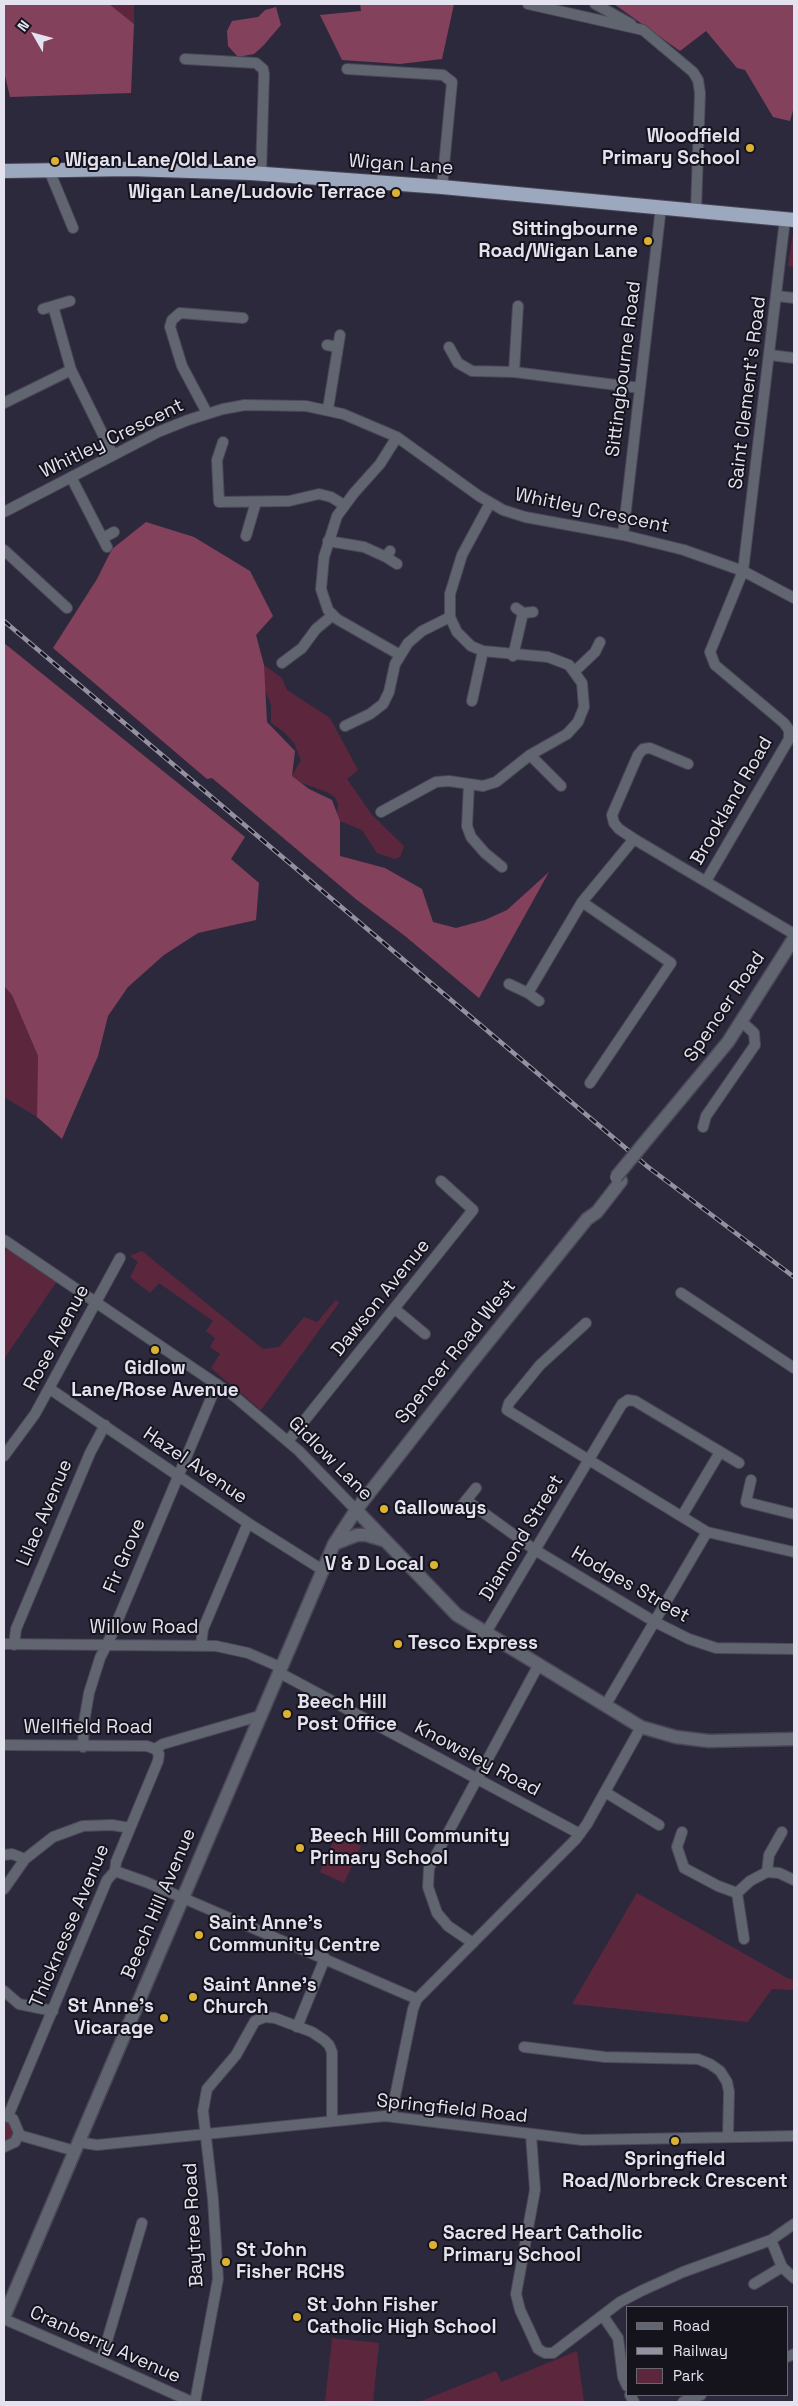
<!DOCTYPE html>
<html>
<head>
<meta charset="utf-8">
<style>
  body { margin:0 }
  #map { position:relative; width:798px; height:2406px; overflow:hidden; background:#2d293d; font-family:"Space Grotesk",sans-serif }
  canvas { display:block }
  .frame { position:absolute; inset:0; border:5px solid #e4e2ef; pointer-events:none }
  .legend { position:absolute; left:626px; top:2306px; width:162px; height:90px; box-sizing:border-box; background:#15131c; border:1px solid #686670; margin:0; padding:6px 9px; list-style:none; font-size:15px; color:#e4e2ef }
  .legend li { display:flex; align-items:center; gap:10px; height:25px }
  .legend b { width:25px; border:1px solid #686670 }
  .north { position:absolute; left:10px; top:10px; width:50px; height:50px; -webkit-text-stroke:4px #15131c; paint-order:stroke; rotate:308deg; font-size:14px; font-weight:700; line-height:20px; text-align:center; color:#e4e2ef }
  .north::after { content:''; display:block; margin:auto; width:18px; height:22px; background:#e4e2ef; clip-path:polygon(50% 0,100% 100%,50% 72%,0 100%) }
</style>
</head>
<body>
<div id="map">
<canvas width="798" height="2406"></canvas>
<div class="frame"></div>
<ul class="legend">
<li><b style="height:6px;background:#60656f"></b>Road</li>
<li><b style="height:6px;background:#9491a1"></b>Railway</li>
<li><b style="height:14px;background:#5c273d"></b>Park</li>
</ul>
<div class="north">N</div>
</div>
<script>
const ctx = document.querySelector('canvas').getContext('2d');
ctx.lineJoin = 'round';
function paint(path, color) { ctx.fillStyle = color; ctx.fill(path, 'evenodd'); }
const toPath = rows => new Path2D(rows.map(r => 'M' + r).join(''));
function trace(path, color, width, dash) { ctx.strokeStyle = color; ctx.lineWidth = width; ctx.lineCap = dash ? 'butt' : 'round'; ctx.setLineDash(dash || []); ctx.stroke(path); }
function label(font, color, halo, rows, align = 'center') {
  ctx.font = font + ' "Space Grotesk",sans-serif'; ctx.lineWidth = 4; ctx.setLineDash([]); ctx.textBaseline = 'middle'; ctx.strokeStyle = halo; ctx.fillStyle = color; for (const [text, x, y, turn = 0] of rows) {
    ctx.save(); ctx.translate(x, y); ctx.rotate((+turn || 0) * Math.PI / 180); ctx.textAlign = isNaN(turn) ? turn : align; if (halo) ctx.strokeText(text, 0, 0); ctx.fillText(text, 0, 0); ctx.restore();
  }
}
paint(toPath([
  [109,4,134,4,134,24,112,7],
  [793,233,794,233,794,267,788,266],
  [264,665,282,678,287,690,330,718,358,770,347,779,372,815,404,846,400,857,395,859,377,853,362,830,340,821,337,814,338,804,335,797,327,792,299,782,292,776,301,760,294,743,285,733,271,723,271,704,263,686],
  [4,986,12,995,38,1056,37,1117,4,1097],
  [7,1247,57,1281,4,1359,4,1256],
  [142,1251,263,1349,279,1347,304,1317,317,1322,336,1300,339,1303,261,1410,211,1368,220,1354,210,1347,215,1338,206,1331,213,1321,159,1283,150,1293,130,1277,138,1262,130,1256],
  [336,1835,361,1846,344,1883,320,1872],
  [637,1893,787,1978,794,1980,794,1990,772,1989,748,2022,572,2004],
  [4,2119,9,2121,15,2131,13,2138,4,2143],
  [332,2338,379,2343,373,2402,325,2402],
  [577,2351,584,2402,419,2402,496,2371,501,2382]
]), '#5c273d');
paint(toPath([
  [4,4,109,4,134,24,131,93,10,97,4,72],
  [360,4,454,4,442,59,400,64,342,60,320,15,361,11],
  [614,4,794,4,794,107,790,121,773,117,745,70,737,68,706,31,680,51],
  [276,7,281,25,263,46,254,54,238,57,228,46,227,31,232,21,258,17,265,10],
  [146,522,194,537,250,571,273,616,256,635,264,665,267,722,295,751,292,776,309,789,332,800,340,821,340,856,385,868,422,889,433,922,456,928,485,920,507,910,549,872,479,998,405,936,357,900,212,778,207,779,53,648,97,579,112,549],
  [4,643,245,837,231,859,259,883,256,920,198,933,164,955,128,987,108,1016,98,1056,62,1139,37,1117,38,1056,12,995,4,986]
]), '#84415c');
const minor = toPath([
  [528,4,643,30,693,72,698,80,700,93,696,211],
  [595,4,631,24],
  [185,59,256,63,263,69,264,74,261,174],
  [347,69,443,75,452,82,442,187],
  [49,170,73,228],
  [777,296,794,298],
  [53,306,71,370,113,455],
  [43,309,70,301],
  [327,345,338,347],
  [449,347,458,363,472,371,514,372,640,388],
  [770,355,794,358],
  [514,372,518,306],
  [4,403,71,370],
  [328,409,340,335],
  [207,413,182,366,170,327,172,320,180,313,243,318],
  [397,437,380,464,354,493,337,516,324,557,321,589,328,610,337,619,400,655],
  [223,442,217,460,219,502,289,501,319,494,331,497,344,505],
  [71,477,107,547],
  [4,512,158,432,188,420,223,409,245,405,306,406,343,414,397,437,479,496,503,510,525,517,623,535,684,550,743,571,794,598],
  [623,535,661,207],
  [246,536,256,502],
  [103,538,114,532],
  [328,541,364,547,386,557],
  [4,550,67,608],
  [390,551,386,557,397,564],
  [516,608,523,613,533,612],
  [513,656,523,613],
  [282,663,302,648,316,629,333,615],
  [575,671,595,652,600,642],
  [472,701,483,651],
  [345,726,370,714,383,704,389,692,395,664,408,643,422,631,450,617],
  [530,755,561,786],
  [688,764,650,748,643,749,638,755,612,815,614,823,619,829,634,839,794,934],
  [469,784,467,826,471,837,485,853,502,867],
  [381,812,436,782,449,781,483,786,496,782,530,755,567,734,578,722,584,707,582,683,569,665,548,657,483,651,471,646,457,632,450,617,450,594,462,555,490,503],
  [706,881,789,739,789,730,784,723,715,665,710,652,743,571,785,219],
  [582,902,671,963,590,1083],
  [509,984,528,993,582,902,634,839],
  [528,993,539,1001],
  [703,1127,706,1116,755,1045,754,1033,742,1022],
  [4,1240,234,1396,299,1451,356,1510],
  [681,1293,794,1368],
  [395,1309,425,1334],
  [586,1323,540,1365,509,1403,507,1410,707,1532,794,1552],
  [50,1389,248,1523,321,1569],
  [288,1441,473,1210,441,1181],
  [4,1456,35,1414,120,1258],
  [751,1480,746,1502,794,1514],
  [466,1500,535,1550,655,1622,689,1639,716,1648,794,1649],
  [459,1509,476,1488],
  [682,1516,720,1452],
  [485,1634,622,1404,628,1400,635,1401,739,1463],
  [4,1644,216,1646,248,1653,280,1667],
  [14,1645,16,1629,90,1453,105,1425],
  [201,1645,203,1629,248,1523],
  [278,1672,580,1834],
  [605,1706,707,1532],
  [4,1745,147,1746,155,1749],
  [83,1747,84,1722,89,1693,100,1658,111,1636,217,1384],
  [155,1749,163,1744,259,1716],
  [605,1792,659,1825],
  [682,1832,677,1847,684,1868,718,1886,737,1893,750,1881,767,1872,779,1873,794,1880],
  [4,1855,12,1854,25,1859],
  [115,1871,146,1882,417,1999],
  [767,1872,769,1855,782,1832],
  [4,1889,25,1859,53,1837,83,1826,112,1825,130,1828],
  [737,1893,744,1939],
  [473,1943,448,1926,437,1913,428,1887,429,1868,538,1666],
  [4,1991,19,2004,53,2011],
  [297,2027,325,1958],
  [524,2047,605,2057,698,2059,710,2064,720,2071,727,2082,729,2092,728,2135],
  [4,2115,13,2119,19,2133,15,2142,4,2147],
  [8,2116,107,1880,115,1871,116,1862,158,1761,159,1754,155,1749],
  [391,2116,413,2009,417,1999,576,1839,587,1824,641,1727],
  [19,2135,75,2151],
  [531,2135,535,2190,516,2294,520,2310,528,2327,538,2349,545,2353,553,2353,620,2302,641,2291,683,2272,771,2240,794,2224],
  [78,2142,97,2145,385,2116,582,2140,794,2136],
  [771,2240,782,2267,794,2278],
  [754,2284,782,2267],
  [603,2316,618,2338,623,2377,627,2386],
  [4,2319,101,2361,192,2402],
  [787,2357,794,2354],
  [101,2361,142,2223],
  [630,2395,634,2402],
  [195,2402,218,2279,213,2199,203,2111,207,2089,236,2055,255,2021,265,2017,275,2018,312,2032,324,2040,329,2045,332,2052,332,2121],
  [683,2402,701,2395]
]);
const tertiary = toPath([
  [649,1137,728,1042,794,938],
  [356,1510,457,1615,641,1727,676,1737,709,1741,794,1739],
  [334,1544,357,1535,366,1535,383,1540],
  [4,2317,334,1544,356,1510,467,1368,587,1219,597,1212,621,1181]
]);
const trunk = toPath([
  [4,171,130,169,251,173,442,187,794,220]
]);
trace(minor, '#4a4759', 12);
trace(tertiary, '#4a4759', 15);
trace(trunk, '#4a4759', 16);
trace(minor, '#60656f', 10);
trace(tertiary, '#60656f', 12);
trace(trunk, '#9ca8bd', 14);
const rail = toPath([
  [4,621,648,1167,794,1277]
]);
trace(rail, '#9491a1', 4.5);
trace(rail, '#15131c', 2.5, [8]);
const tertiaryBridge = toPath([
  [616,1177,649,1137]
]);
trace(tertiaryBridge, '#4a4759', 15, []);
trace(tertiaryBridge, '#60656f', 12);
for (const [x, y, r, color] of [
  [750,148,5,"#dbb233"],
  [55,161,5,"#dbb233"],
  [396,193,5,"#dbb233"],
  [648,241,5,"#dbb233"],
  [155,1350,5,"#dbb233"],
  [384,1509,5,"#dbb233"],
  [434,1565,5,"#dbb233"],
  [398,1644,5,"#dbb233"],
  [287,1714,5,"#dbb233"],
  [300,1848,5,"#dbb233"],
  [199,1935,5,"#dbb233"],
  [193,1997,5,"#dbb233"],
  [164,2018,5,"#dbb233"],
  [675,2141,5,"#dbb233"],
  [433,2245,5,"#dbb233"],
  [226,2262,5,"#dbb233"],
  [297,2317,5,"#dbb233"]
]) { const dot = new Path2D(); dot.arc(x, y, r, 0, 2 * Math.PI); ctx.fillStyle = color; ctx.fill(dot); trace(dot, '#15131c', 2); }
label('bold 19px', '#e4e2ef', '#15131c', [
  ["Woodfield",740,137,"right"],
  ["Primary School",740,159,"right"],
  ["Wigan Lane/Old Lane",65,161],
  ["Wigan Lane/Ludovic Terrace",386,193,"right"],
  ["Sittingbourne",638,230,"right"],
  ["Road/Wigan Lane",638,252,"right"],
  ["Gidlow",155,1369,"center"],
  ["Lane/Rose Avenue",155,1391,"center"],
  ["Galloways",394,1509],
  ["V & D Local",424,1565,"right"],
  ["Tesco Express",408,1644],
  ["Beech Hill",297,1703],
  ["Post Office",297,1725],
  ["Beech Hill Community",310,1837],
  ["Primary School",310,1859],
  ["Saint Anne's",209,1924],
  ["Community Centre",209,1946],
  ["Saint Anne's",203,1986],
  ["Church",203,2008],
  ["St Anne's",154,2007,"right"],
  ["Vicarage",154,2029,"right"],
  ["Springfield",675,2160,"center"],
  ["Road/Norbreck Crescent",675,2182,"center"],
  ["Sacred Heart Catholic",443,2234],
  ["Primary School",443,2256],
  ["St John",236,2251],
  ["Fisher RCHS",236,2273],
  ["St John Fisher",307,2306],
  ["Catholic High School",307,2328]
], 'left');
label('19px', '#e4e2ef', '#15131c', [
  ["Wigan Lane",401,165,4],
  ["Sittingbourne Road",624,369,-83],
  ["Saint Clement's Road",748,393,-83],
  ["Whitley Crescent",112,439,-26],
  ["Whitley Crescent",592,511,12],
  ["Brookland Road",732,801,-60],
  ["Spencer Road",725,1007,-56],
  ["Dawson Avenue",381,1298,-51],
  ["Rose Avenue",57,1338,-62],
  ["Spencer Road West",456,1352,-51],
  ["Gidlow Lane",330,1459,45],
  ["Hazel Avenue",195,1466,34],
  ["Lilac Avenue",45,1513,-67],
  ["Diamond Street",522,1538,-59],
  ["Fir Grove",125,1556,-67],
  ["Hodges Street",630,1585,30],
  ["Willow Road",144,1628],
  ["Wellfield Road",88,1728],
  ["Knowsley Road",477,1759,28],
  ["Beech Hill Avenue",159,1904,-67],
  ["Thicknesse Avenue",70,1926,-67],
  ["Springfield Road",452,2109,6],
  ["Baytree Road",194,2225,-93],
  ["Cranberry Avenue",105,2345,24]
]);
</script>
</body>
</html>
